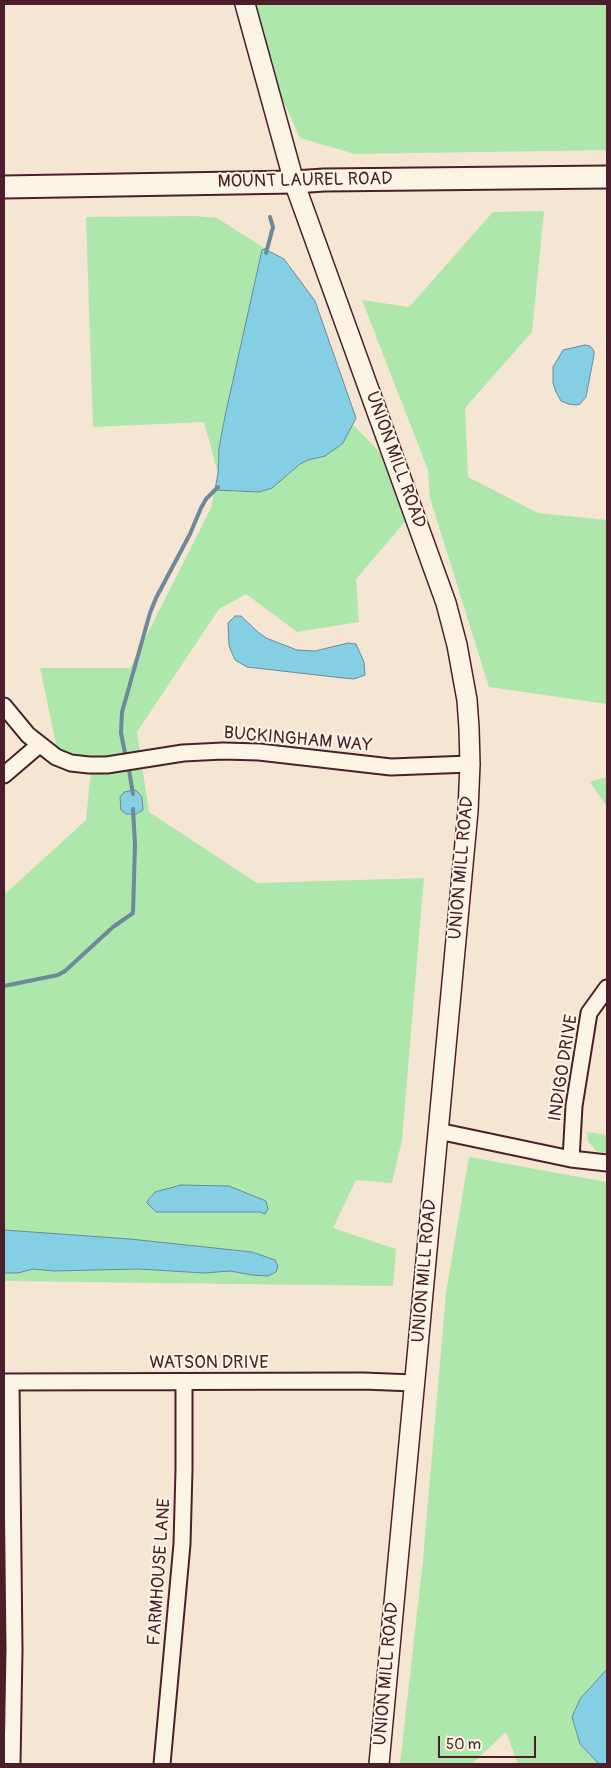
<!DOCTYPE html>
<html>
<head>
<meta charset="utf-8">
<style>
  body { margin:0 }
  #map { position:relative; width:611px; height:1768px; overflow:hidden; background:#f5e5d3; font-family:Pangolin,sans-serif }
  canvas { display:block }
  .frame { position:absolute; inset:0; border:5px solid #4a1f2b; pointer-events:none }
  .scale { position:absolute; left:438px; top:1736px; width:98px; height:22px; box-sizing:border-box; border:2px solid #4a1f2b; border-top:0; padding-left:6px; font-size:15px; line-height:18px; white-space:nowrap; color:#4a1f2b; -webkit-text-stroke:4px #fcf5e5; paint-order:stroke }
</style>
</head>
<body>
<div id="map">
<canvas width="611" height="1768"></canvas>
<div class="frame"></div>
<div class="scale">50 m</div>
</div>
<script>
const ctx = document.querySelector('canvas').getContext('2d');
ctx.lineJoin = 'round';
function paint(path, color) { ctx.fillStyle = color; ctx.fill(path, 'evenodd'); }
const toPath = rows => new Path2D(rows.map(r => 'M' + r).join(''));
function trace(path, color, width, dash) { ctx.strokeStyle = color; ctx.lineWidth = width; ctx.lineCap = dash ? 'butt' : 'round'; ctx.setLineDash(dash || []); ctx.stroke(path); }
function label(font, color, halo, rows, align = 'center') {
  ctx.font = font + ' Pangolin,sans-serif'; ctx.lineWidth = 4; ctx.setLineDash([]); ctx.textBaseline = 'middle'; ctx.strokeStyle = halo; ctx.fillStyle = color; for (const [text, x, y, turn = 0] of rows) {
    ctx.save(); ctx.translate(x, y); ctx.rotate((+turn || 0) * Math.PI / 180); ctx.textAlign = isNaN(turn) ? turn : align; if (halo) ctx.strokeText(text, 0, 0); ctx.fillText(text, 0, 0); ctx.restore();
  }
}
paint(toPath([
  [240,4,607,4,607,150,355,154,300,138],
  [544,211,532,332,465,408,468,477,538,513,607,520,607,704,489,687,430,498,428,470,362,300,409,307,493,212],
  [194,216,217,218,272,253,335,406,393,466,410,516,356,579,359,622,297,632,246,594,219,609,137,732,149,812,257,883,424,878,402,1140,392,1183,356,1180,333,1228,396,1249,393,1286,4,1281,4,895,86,820,91,770,60,763,40,668,130,668,211,508,218,473,204,422,93,427,86,217],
  [607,777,607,807,590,782],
  [587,1132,607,1135,607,1153,596,1151,588,1141],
  [469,1157,607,1182,607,1764,518,1764,506,1732,472,1764,400,1764,423,1560,446,1293]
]), '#aee7ab');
const water = toPath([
  [265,249,284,259,315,301,356,418,343,443,338,447,325,456,308,460,300,464,272,488,259,492,215,490,218,473,219,448,225,416,262,250,265,249],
  [585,345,590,346,594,351,594,355,586,397,580,404,576,405,568,404,561,401,556,392,553,383,553,367,563,350,585,345],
  [235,616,241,616,258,632,266,638,297,650,315,651,348,643,356,644,364,662,365,675,354,679,343,678,247,667,235,660,229,646,228,623,235,616],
  [134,790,137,791,142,797,143,810,136,814,126,814,121,810,120,797,124,792,134,790],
  [181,1185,229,1186,266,1201,268,1209,265,1214,260,1212,156,1212,147,1203,148,1200,155,1192,181,1185],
  [4,1230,130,1239,252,1252,275,1260,278,1266,276,1272,268,1276,252,1275,230,1271,204,1273,138,1269,54,1271,33,1269,18,1273,4,1273,4,1230],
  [607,1669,607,1764,599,1764,580,1744,572,1717,580,1699,607,1669]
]);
paint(water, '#84cfe4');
trace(water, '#6d899a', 1);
trace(toPath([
  [266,253,273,227,270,217],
  [126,758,121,733,122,712,150,613,156,598,190,534,201,508,206,499,218,487],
  [128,764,133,794],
  [4,986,58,975,65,971,113,927,133,913,135,845,133,809]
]), '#6d899a', 4);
const minor = toPath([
  [4,706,28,735,56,757,71,763,89,765,107,765,183,753,223,751,259,752,391,767,470,764],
  [4,775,39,745],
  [438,1131,571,1159,607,1163],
  [571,1159,574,1106,589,1013,607,988],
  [4,1382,363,1381,414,1383],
  [11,1382,14,1650,12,1764],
  [162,1764,182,1544,184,1470,184,1382]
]);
const tertiary = toPath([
  [245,4,294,182,446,603,457,645,467,700,469,728,470,764,468,811,379,1764]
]);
const secondary = toPath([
  [4,187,294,182,324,180,607,177]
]);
trace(minor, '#4a1f2b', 19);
trace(tertiary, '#4a1f2b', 22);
trace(secondary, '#4a1f2b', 25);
trace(minor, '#fcf5e5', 15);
trace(tertiary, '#fcf5e5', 19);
trace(secondary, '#fcf5e5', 21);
label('18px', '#4a1f2b', '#fcf5e5', [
  ["MOUNT LAUREL ROAD",305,181,-1],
  ["UNION MILL ROAD",395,460,70],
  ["BUCKINGHAM WAY",298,740,5],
  ["UNION MILL ROAD",462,868,-85],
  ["INDIGO DRIVE",564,1068,-81],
  ["UNION MILL ROAD",425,1271,-85],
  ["WATSON DRIVE",209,1363],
  ["FARMHOUSE LANE",160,1572,-86],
  ["UNION MILL ROAD",387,1674,-85]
]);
</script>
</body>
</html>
